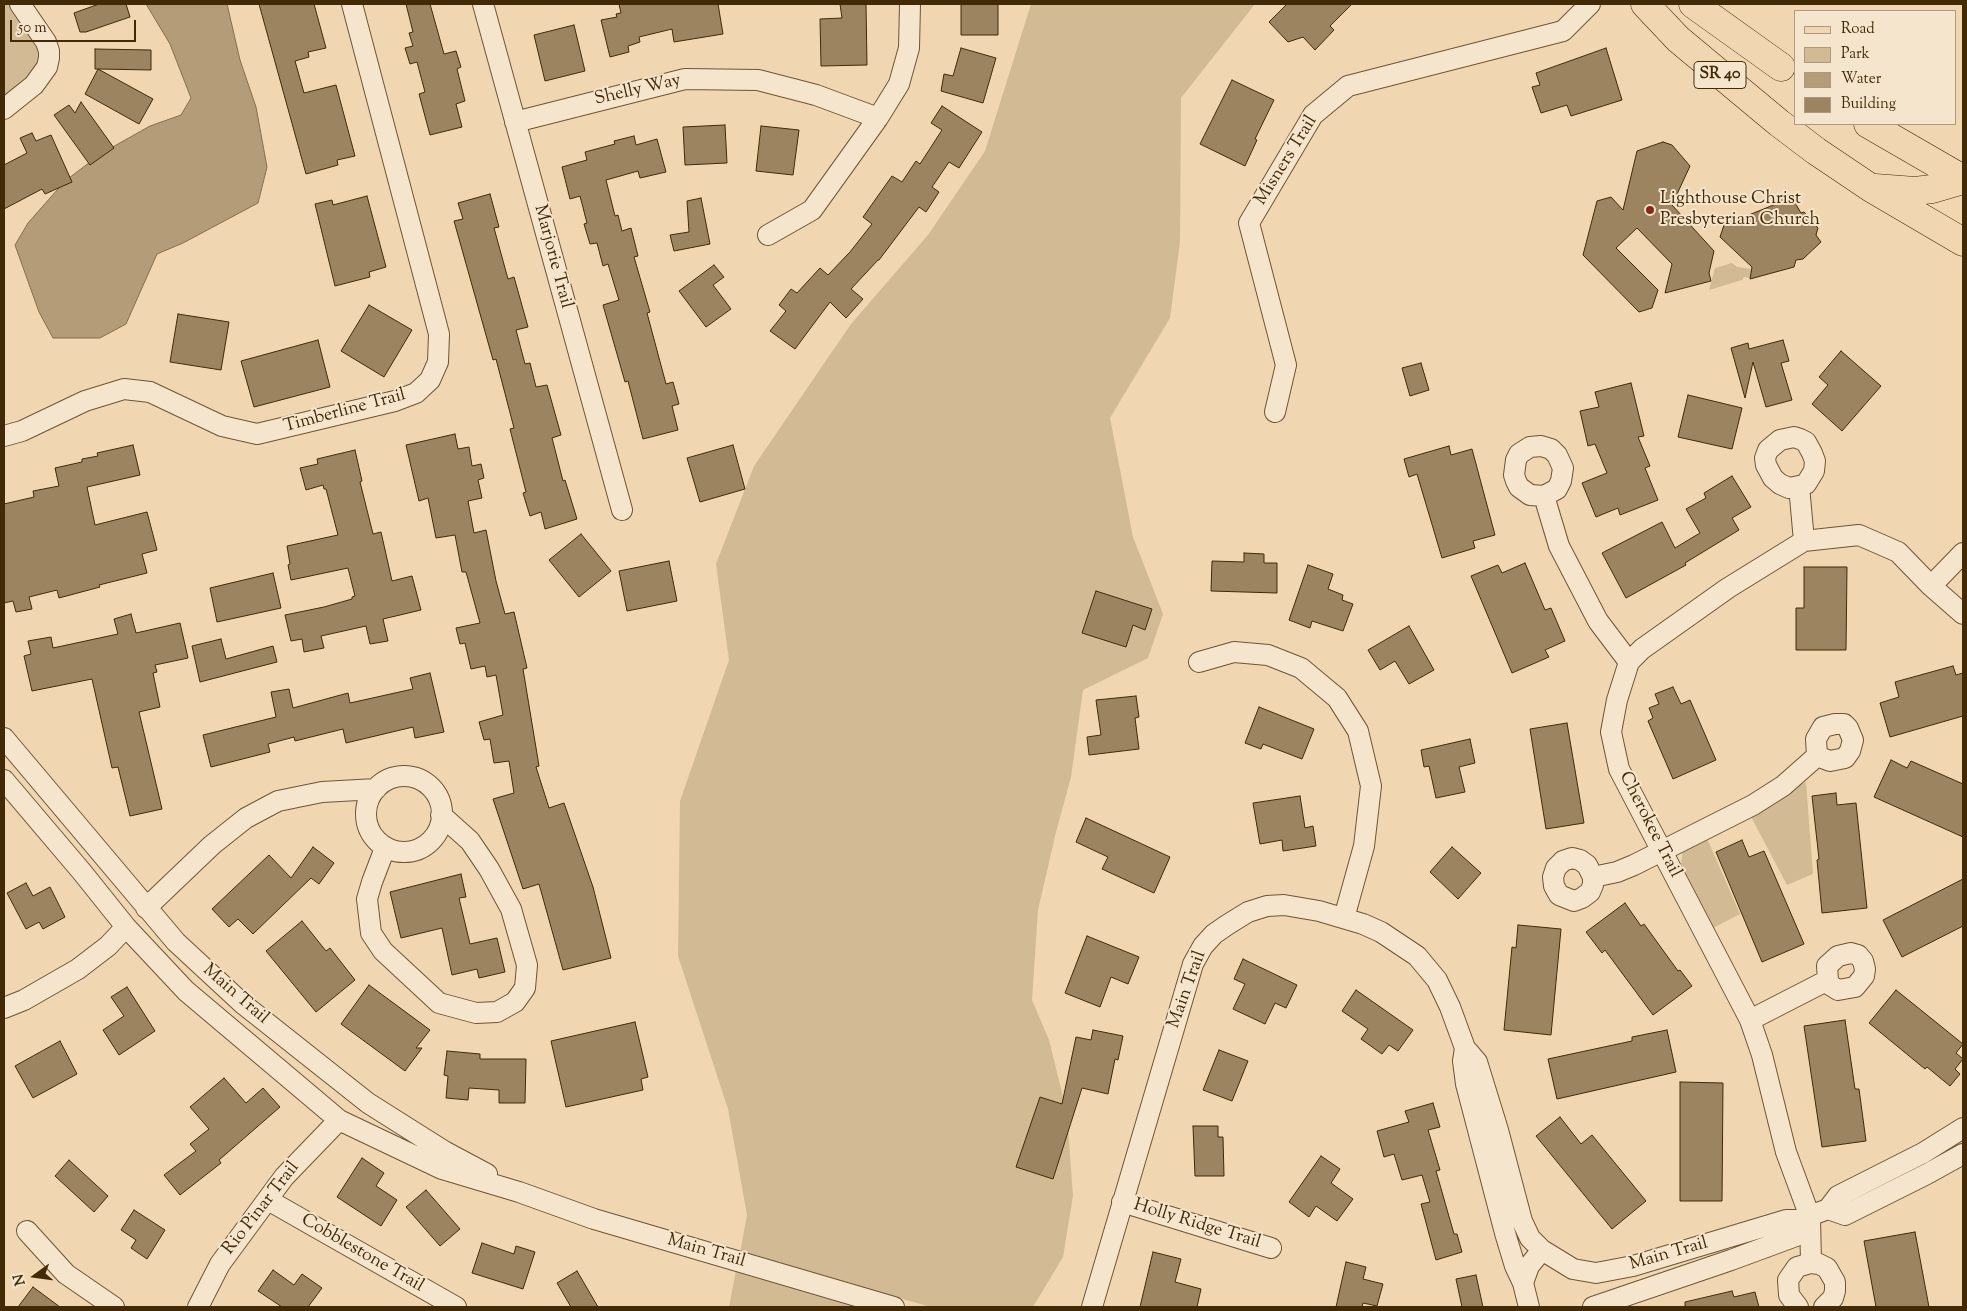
<!DOCTYPE html>
<html>
<head>
<meta charset="utf-8">
<style>
  body { margin:0 }
  #map { position:relative; width:1967px; height:1311px; overflow:hidden; background:#f0d7b2; font-family:"Sorts Mill Goudy",serif }
  canvas { display:block }
  .frame { position:absolute; inset:0; border:5px solid #422a07; pointer-events:none }
  .legend { position:absolute; left:1794px; top:10px; width:162px; height:115px; box-sizing:border-box; background:#f5e5cd; border:1px solid #ad9a7e; margin:0; padding:6px 9px; list-style:none; font-size:15px; color:#422a07 }
  .legend li { display:flex; align-items:center; gap:10px; height:25px }
  .legend b { width:25px; border:1px solid #ad9a7e }
  .north { position:absolute; left:10px; top:1251px; width:50px; height:50px; -webkit-text-stroke:4px #f5e5cd; paint-order:stroke; rotate:256deg; font-size:14px; font-weight:700; line-height:20px; text-align:center; color:#422a07 }
  .north::after { content:''; display:block; margin:auto; width:18px; height:22px; background:#422a07; clip-path:polygon(50% 0,100% 100%,50% 72%,0 100%) }
  .scale { position:absolute; left:10px; top:20px; width:126px; height:22px; box-sizing:border-box; border:2px solid #422a07; border-top:0; padding-left:6px; font-size:15px; line-height:18px; white-space:nowrap; color:#422a07; -webkit-text-stroke:4px #f5e5cd; paint-order:stroke }
</style>
</head>
<body>
<div id="map">
<canvas width="1967" height="1311"></canvas>
<div class="frame"></div>
<ul class="legend">
<li><b style="height:6px;background:#f0d7b2"></b>Road</li>
<li><b style="height:14px;background:#d2ba95"></b>Park</li>
<li><b style="height:14px;background:#b59c78"></b>Water</li>
<li><b style="height:14px;background:#9c8460"></b>Building</li>
</ul>
<div class="north">N</div>
<div class="scale">50 m</div>
</div>
<script>
const ctx = document.querySelector('canvas').getContext('2d');
ctx.lineJoin = 'round';
function paint(path, color) { ctx.fillStyle = color; ctx.fill(path, 'evenodd'); }
const toPath = rows => new Path2D(rows.map(r => 'M' + r).join(''));
function trace(path, color, width, dash) { ctx.strokeStyle = color; ctx.lineWidth = width; ctx.lineCap = dash ? 'butt' : 'round'; ctx.setLineDash(dash || []); ctx.stroke(path); }
function label(font, color, halo, rows, align = 'center') {
  ctx.font = font + ' "Sorts Mill Goudy",serif'; ctx.lineWidth = 4; ctx.setLineDash([]); ctx.textBaseline = 'middle'; ctx.strokeStyle = halo; ctx.fillStyle = color; for (const [text, x, y, turn = 0] of rows) {
    ctx.save(); ctx.translate(x, y); ctx.rotate((+turn || 0) * Math.PI / 180); ctx.textAlign = isNaN(turn) ? turn : align; if (halo) ctx.strokeText(text, 0, 0); ctx.fillText(text, 0, 0); ctx.restore();
  }
}
paint(toPath([
  [4,4,33,4,55,37,57,51,41,92,4,119],
  [1031,4,1255,4,1181,98,1180,242,1170,318,1110,418,1133,537,1163,614,1148,658,1083,690,1071,777,1056,832,1038,910,1032,1000,1049,1040,1067,1113,1073,1196,1063,1257,1033,1307,931,1307,740,1253,747,1215,728,1109,678,956,680,801,729,660,716,564,754,466,851,324,928,235,985,151],
  [1732,263,1737,267,1752,269,1750,278,1744,277,1742,280,1709,290,1715,268],
  [1806,782,1813,874,1787,885,1749,813,1747,813],
  [1706,836,1740,914,1713,928,1681,864,1683,849],
  [736,1270,866,1307,729,1307]
]), '#d2ba95');
const water = toPath([
  [146,4,227,4,240,60,256,107,267,167,258,203,183,243,157,254,126,324,100,338,53,338,39,312,15,245,28,223,65,181,102,153,150,126,181,115,191,98,170,44,146,4]
]);
paint(water, '#b59c78');
trace(water, '#876e4b', 1);
const building = toPath([
  [99,4,126,4,130,17,86,32,80,32,74,13,99,4],
  [259,4,314,4,326,48,308,52,309,57,295,61,304,93,336,85,355,156,337,160,338,165,306,174,259,4],
  [406,4,430,4,444,54,456,51,461,67,457,69,465,101,456,104,462,127,430,135,419,94,425,92,417,62,410,64,405,48,413,46,409,33,413,32,406,4],
  [619,4,718,4,723,34,674,42,672,29,639,37,640,42,628,46,629,52,610,57,601,20,617,17,616,14,621,13,619,4],
  [840,4,866,4,867,65,821,66,820,19,842,18,840,4],
  [961,4,998,4,998,35,961,35,961,4],
  [1287,4,1352,4,1330,26,1334,30,1315,50,1303,37,1288,42,1269,22,1287,4],
  [574,25,585,71,545,81,534,35,574,25],
  [961,48,996,58,983,103,941,91,944,74,953,76,961,48],
  [1606,48,1622,100,1571,116,1567,105,1541,113,1532,87,1540,85,1536,73,1606,48],
  [95,49,151,50,151,70,98,69,153,99,139,124,85,94,98,69,95,69,95,49],
  [1232,80,1274,100,1255,139,1257,140,1245,166,1200,144,1232,80],
  [81,102,114,148,90,165,54,115,69,105,75,113,81,102],
  [942,106,982,132,959,168,949,162,932,187,939,192,926,212,919,207,879,260,878,260,851,289,863,299,846,318,830,302,795,349,770,331,786,311,779,305,791,289,797,293,820,268,828,275,850,252,872,224,863,217,892,176,902,182,916,161,920,164,942,130,931,123,942,106],
  [725,125,727,163,685,165,683,127,725,125],
  [761,126,799,130,793,175,756,171,761,126],
  [32,133,36,141,51,135,72,182,45,194,42,189,4,209,4,165,27,153,20,138,32,133],
  [634,136,636,145,657,139,666,172,640,178,638,171,606,180,615,216,618,215,622,231,631,228,638,256,634,257,650,312,647,313,666,384,673,382,679,404,672,406,678,430,643,439,628,381,625,382,603,305,619,300,608,264,603,266,597,243,590,244,584,224,587,223,580,196,570,199,562,167,587,160,585,152,615,144,614,141,634,136],
  [1663,142,1672,145,1690,166,1672,205,1714,251,1709,273,1711,281,1665,293,1672,264,1637,228,1616,248,1658,290,1652,308,1639,312,1583,255,1597,201,1611,197,1623,210,1637,151,1663,142],
  [490,194,499,227,494,228,508,279,514,277,528,327,516,330,525,364,530,363,536,387,547,385,561,435,552,438,563,481,565,480,577,519,545,529,541,512,530,516,523,493,526,492,510,429,514,428,496,359,493,360,454,221,463,219,458,203,490,194],
  [1786,194,1791,196,1801,213,1804,212,1818,228,1816,235,1821,242,1803,259,1796,260,1794,267,1750,279,1752,267,1720,237,1724,225,1776,204,1779,198,1786,194],
  [367,196,386,267,369,272,370,277,335,286,315,204,332,200,333,205,367,196],
  [701,198,710,244,674,251,670,235,689,232,687,201,701,198],
  [714,265,724,277,713,285,731,309,706,327,679,291,714,265],
  [369,305,412,330,384,377,341,351,369,305],
  [178,314,229,322,221,370,170,362,178,314],
  [318,340,330,387,254,407,241,361,318,340],
  [1783,340,1789,361,1781,363,1792,400,1766,407,1753,362,1745,398,1731,348,1748,343,1749,349,1783,340],
  [1841,351,1881,386,1842,431,1812,404,1828,385,1819,377,1841,351],
  [1421,363,1429,390,1410,396,1402,368,1421,363],
  [1631,383,1644,436,1638,437,1650,466,1645,468,1658,500,1620,515,1618,508,1596,517,1582,483,1607,473,1595,444,1588,446,1580,411,1599,407,1595,392,1631,383],
  [1688,395,1742,408,1732,449,1678,437,1688,395],
  [455,434,458,449,469,447,472,466,481,464,484,478,478,480,482,498,468,501,474,533,486,530,496,581,505,614,514,612,527,668,523,669,539,766,536,767,549,808,564,803,593,887,611,958,563,970,539,884,523,889,493,799,514,793,509,761,494,763,490,739,484,740,479,722,503,715,496,675,487,677,485,666,471,669,465,643,460,644,456,628,480,623,466,572,462,572,455,535,436,538,428,498,419,501,406,445,455,434],
  [133,445,140,475,87,487,95,525,147,512,157,550,142,554,147,573,99,585,100,587,59,598,57,590,29,597,32,609,16,612,13,601,4,603,4,504,34,497,33,491,59,486,55,468,82,462,82,459,98,456,97,453,133,445],
  [733,445,745,489,700,502,687,458,733,445],
  [1449,446,1451,455,1472,449,1495,535,1473,541,1475,548,1442,558,1417,474,1409,477,1404,459,1449,446],
  [355,450,362,481,360,482,373,534,381,532,392,581,412,576,421,610,383,619,388,641,370,644,366,626,321,636,324,648,304,652,302,639,291,641,285,615,324,607,352,599,352,597,355,596,348,568,291,580,288,565,290,564,287,546,338,535,326,489,324,489,323,485,306,490,300,468,318,464,317,459,355,450],
  [1732,476,1751,507,1732,518,1739,530,1685,563,1686,565,1626,598,1602,553,1662,522,1675,548,1700,533,1686,509,1706,498,1704,493,1732,476],
  [581,534,611,571,579,597,549,560,581,534],
  [1244,553,1264,554,1264,563,1277,563,1277,593,1211,591,1212,561,1244,562,1244,553],
  [669,561,677,601,627,611,619,571,669,561],
  [1525,563,1545,610,1551,608,1565,641,1545,650,1549,657,1512,673,1471,576,1498,565,1502,573,1525,563],
  [1308,565,1333,574,1328,589,1343,595,1342,600,1353,604,1343,631,1312,621,1310,628,1289,620,1308,565],
  [1804,567,1847,567,1846,650,1796,650,1796,608,1804,608,1804,567],
  [273,573,281,608,217,622,210,588,273,573],
  [1096,591,1152,609,1145,630,1133,625,1126,647,1082,633,1096,591],
  [131,614,136,633,180,623,188,658,155,665,157,672,153,673,160,707,139,712,162,809,130,816,118,767,112,768,92,679,32,691,24,656,31,654,28,641,51,637,53,648,118,634,114,619,131,614],
  [1409,626,1434,670,1409,684,1395,661,1380,670,1368,650,1409,626],
  [221,639,226,659,273,646,277,662,200,682,192,646,221,639],
  [1953,666,1956,675,1963,673,1963,716,1890,737,1880,703,1899,697,1895,682,1953,666],
  [430,673,444,732,415,738,413,727,346,743,343,729,295,741,294,737,268,744,270,752,211,767,203,735,276,717,271,692,289,689,293,708,348,693,350,703,413,689,410,678,430,673],
  [1673,687,1681,704,1690,700,1716,760,1673,779,1648,721,1653,718,1649,708,1659,704,1655,694,1673,687],
  [1136,696,1139,717,1135,718,1139,749,1089,755,1087,737,1101,735,1096,700,1136,696],
  [1259,707,1314,729,1302,759,1263,744,1261,749,1245,743,1259,707],
  [1567,723,1584,823,1546,829,1530,729,1567,723],
  [1470,739,1475,763,1459,767,1465,792,1436,798,1429,766,1424,767,1421,750,1470,739],
  [1891,760,1907,768,1911,761,1963,784,1963,837,1874,797,1891,760],
  [1836,793,1837,805,1856,803,1867,908,1822,913,1817,860,1819,859,1812,796,1836,793],
  [1300,796,1305,828,1313,826,1316,846,1283,851,1282,840,1260,844,1253,803,1300,796],
  [1086,818,1170,857,1154,893,1102,869,1108,857,1076,842,1086,818],
  [1742,840,1749,857,1764,851,1804,944,1762,962,1716,852,1742,840],
  [313,847,334,863,319,884,311,878,253,934,238,919,229,927,212,909,269,855,291,878,313,847],
  [1452,847,1481,873,1458,899,1430,872,1452,847],
  [461,874,466,897,459,898,470,944,497,938,505,972,479,978,477,969,452,975,442,928,401,938,390,892,461,874],
  [1963,879,1963,926,1902,957,1883,920,1963,879],
  [26,883,33,896,50,887,65,917,43,929,39,922,26,929,7,893,26,883],
  [1625,903,1641,926,1644,924,1678,971,1680,970,1692,986,1653,1015,1605,950,1602,953,1586,932,1625,903],
  [302,921,326,951,330,948,355,980,316,1012,266,951,302,921],
  [1518,925,1561,929,1551,1035,1504,1030,1512,947,1516,948,1518,925],
  [1087,936,1139,957,1128,984,1111,977,1100,1007,1065,993,1087,936],
  [1243,959,1297,985,1286,1008,1275,1003,1265,1024,1233,1009,1245,984,1234,979,1243,959],
  [369,985,430,1030,416,1048,422,1048,405,1071,341,1024,369,985],
  [127,987,155,1031,119,1055,103,1030,124,1016,111,997,127,987],
  [1356,990,1413,1030,1398,1051,1389,1045,1382,1054,1361,1039,1368,1029,1342,1011,1356,990],
  [1896,990,1963,1044,1956,1053,1963,1059,1955,1069,1960,1074,1950,1086,1927,1067,1925,1069,1869,1023,1896,990],
  [1845,1020,1855,1089,1859,1089,1866,1141,1822,1147,1804,1026,1845,1020],
  [635,1022,648,1077,641,1079,643,1090,566,1107,551,1041,635,1022],
  [1093,1030,1123,1036,1118,1060,1115,1059,1108,1094,1082,1088,1053,1179,1016,1167,1040,1097,1062,1104,1076,1037,1091,1040,1093,1030],
  [1667,1030,1676,1072,1557,1099,1548,1059,1632,1041,1632,1037,1667,1030],
  [60,1041,77,1074,33,1098,15,1066,60,1041],
  [1219,1050,1248,1061,1232,1101,1203,1090,1219,1050],
  [447,1051,480,1054,480,1059,526,1059,525,1103,499,1103,499,1090,469,1088,468,1100,446,1098,448,1076,444,1075,447,1051],
  [224,1078,246,1103,263,1088,280,1107,219,1160,221,1163,180,1195,164,1175,196,1151,190,1144,209,1129,190,1107,224,1078],
  [1680,1082,1723,1083,1722,1201,1680,1201,1680,1082],
  [1433,1103,1440,1127,1428,1130,1440,1170,1436,1171,1454,1234,1457,1234,1462,1252,1436,1260,1421,1204,1430,1202,1422,1175,1402,1180,1394,1154,1384,1157,1377,1131,1409,1122,1405,1111,1433,1103],
  [1560,1117,1581,1144,1592,1135,1646,1201,1612,1229,1536,1136,1560,1117],
  [1193,1126,1218,1126,1218,1137,1223,1137,1224,1176,1195,1176,1193,1126],
  [1321,1156,1340,1169,1331,1183,1353,1199,1337,1221,1316,1206,1309,1217,1289,1202,1321,1156],
  [362,1158,384,1173,376,1186,397,1200,381,1226,337,1197,362,1158],
  [69,1160,108,1196,94,1212,55,1176,69,1160],
  [426,1190,460,1229,440,1246,406,1207,426,1190],
  [134,1210,165,1230,147,1259,131,1248,136,1240,121,1230,134,1210],
  [1915,1232,1929,1307,1876,1307,1864,1241,1915,1232],
  [482,1243,514,1254,516,1246,535,1252,523,1289,472,1273,482,1243],
  [1153,1252,1181,1259,1175,1282,1201,1289,1197,1307,1140,1307,1153,1252],
  [1346,1262,1366,1267,1363,1279,1383,1284,1377,1306,1363,1303,1362,1307,1336,1307,1346,1262],
  [273,1270,294,1285,302,1274,322,1288,308,1307,282,1307,258,1291,273,1270],
  [577,1271,598,1307,571,1307,557,1283,577,1271],
  [1476,1275,1483,1307,1462,1307,1456,1279,1476,1275],
  [33,1287,60,1307,18,1307,33,1287],
  [1732,1291,1734,1297,1755,1292,1759,1307,1685,1307,1685,1302,1732,1291]
]);
paint(building, '#9c8460');
trace(building, '#422a07', 1);
const street = toPath([
  [483,4,622,510],
  [4,109,34,85,47,67,49,58,49,51,46,42,20,4],
  [515,122,685,79,758,80,816,95,878,118],
  [768,235,812,210,878,118,899,84,909,48,910,4],
  [1275,412,1286,365,1249,223,1313,115,1348,86,1563,31,1590,4],
  [4,436,22,431,85,401,124,389,150,392,222,426,257,434,395,401,416,393,430,380,438,362,439,334,352,4],
  [1799,486,1806,484,1814,471,1815,461,1812,453,1806,442,1800,439,1794,437,1780,440,1768,450,1765,458,1766,465,1773,478,1780,484,1789,488,1799,486,1804,541],
  [1544,496,1557,489,1561,481,1563,468,1557,455,1551,449,1541,446,1530,447,1519,454,1516,460,1514,475,1516,481,1519,487,1530,495,1544,496,1559,546,1598,621,1629,662],
  [1931,586,1963,553],
  [1199,662,1234,652,1268,655,1301,668,1337,698,1358,731,1371,786,1364,846,1344,918],
  [4,738,176,942,243,1004,368,1103,444,1151,487,1174],
  '366 814a38 38 0 1 1 76 0a38 38 0 1 1-76 0Z',
  [4,780,82,872,126,927,186,991,339,1120,442,1169,519,1192,594,1219,894,1307],
  [385,848,372,882,367,899,371,933,383,951,439,1003,476,1013,497,1012,515,1002,525,988,527,965,511,909,489,869,470,841,441,815],
  [1593,877,1587,865,1580,860,1572,858,1563,861,1556,868,1553,877,1554,886,1559,895,1574,901,1582,898,1590,892,1593,885,1593,877,1617,872,1634,865,1753,805,1783,786,1817,756,1816,739,1823,727,1835,724,1844,724,1848,728,1853,740,1850,751,1845,758,1830,761,1817,756],
  [146,908,212,845,246,818,278,801,322,792,376,789],
  [4,1008,24,1000,78,969,108,946,126,927],
  [1750,1020,1828,980,1827,966,1838,956,1851,953,1858,955,1863,961,1865,969,1864,976,1855,987,1838,990,1830,985,1828,980],
  [1465,1048,1463,1061,1466,1084,1505,1233,1515,1266,1523,1283,1529,1307],
  [268,1200,456,1307],
  [1122,1202,1271,1248],
  [1828,1209,1845,1215,1927,1174,1963,1154],
  [27,1231,66,1274,114,1307],
  [1542,1250,1573,1269,1596,1273,1633,1266,1786,1220,1799,1220,1828,1209,1838,1196,1923,1153,1963,1128],
  [1811,1263,1810,1217,1786,1152,1762,1055,1750,1020,1619,769,1611,732,1617,700,1629,662,1642,649,1728,588,1804,541,1859,535,1898,552,1931,586,1963,614],
  [198,1307,220,1264,284,1177,339,1120],
  [1092,1307,1193,964,1203,946,1214,934,1227,925,1248,912,1267,906,1284,905,1319,911,1363,924,1381,932,1417,956,1437,980,1450,1007,1465,1048,1477,1062,1498,1130,1522,1221,1530,1238,1542,1250,1529,1266,1523,1283],
  [1593,1307,1731,1260,1796,1236,1799,1220],
  [1798,1307,1789,1295,1788,1280,1797,1267,1811,1263,1819,1264,1827,1268,1835,1282,1835,1291,1833,1298,1824,1307]
]);
const primary = toPath([
  [1645,4,1678,39,1779,123,1816,151,1871,188,1963,242],
  [1693,4,1781,67],
  [1868,124,1963,179],
  [1875,188,1915,191,1932,189,1963,180]
]);
trace(street, '#6e5532', 22);
trace(primary, '#422a07', 29);
trace(street, '#f5e5cd', 20);
trace(primary, '#f0d7b2', 28);
for (const [x, y, r, color] of [
  [1650,210,5,"#8f2418"]
]) { const dot = new Path2D(); dot.arc(x, y, r, 0, 2 * Math.PI); ctx.fillStyle = color; ctx.fill(dot); trace(dot, '#f5e5cd', 2); }
for (const [x, y, w] of [
  [1720,75,52]
]) { const box = new Path2D(); box.roundRect(x - w / 2, y - 13.5, w, 27, 4); ctx.fillStyle = '#f5e5cd'; ctx.fill(box); trace(box, '#422a07', 1); }
label('bold 16px', '#422a07', null, [
  ["SR 40",1720,75]
]);
label('18px', '#422a07', '#f5e5cd', [
  ["Shelly Way",638,91,-13],
  ["Misners Trail",1287,161,-58],
  ["Marjorie Trail",552,257,75],
  ["Timberline Trail",345,412,-15],
  ["Cherokee Trail",1649,825,63],
  ["Main Trail",1188,990,-70],
  ["Main Trail",235,995,41],
  ["Rio Pinar Trail",262,1209,-52],
  ["Holly Ridge Trail",1197,1225,17],
  ["Main Trail",706,1252,16],
  ["Cobblestone Trail",362,1254,30],
  ["Main Trail",1669,1255,-16]
]);
label('18px', '#422a07', '#f5e5cd', [
  ["Lighthouse Christ",1660,200],
  ["Presbyterian Church",1660,221]
], 'left');
</script>
</body>
</html>
